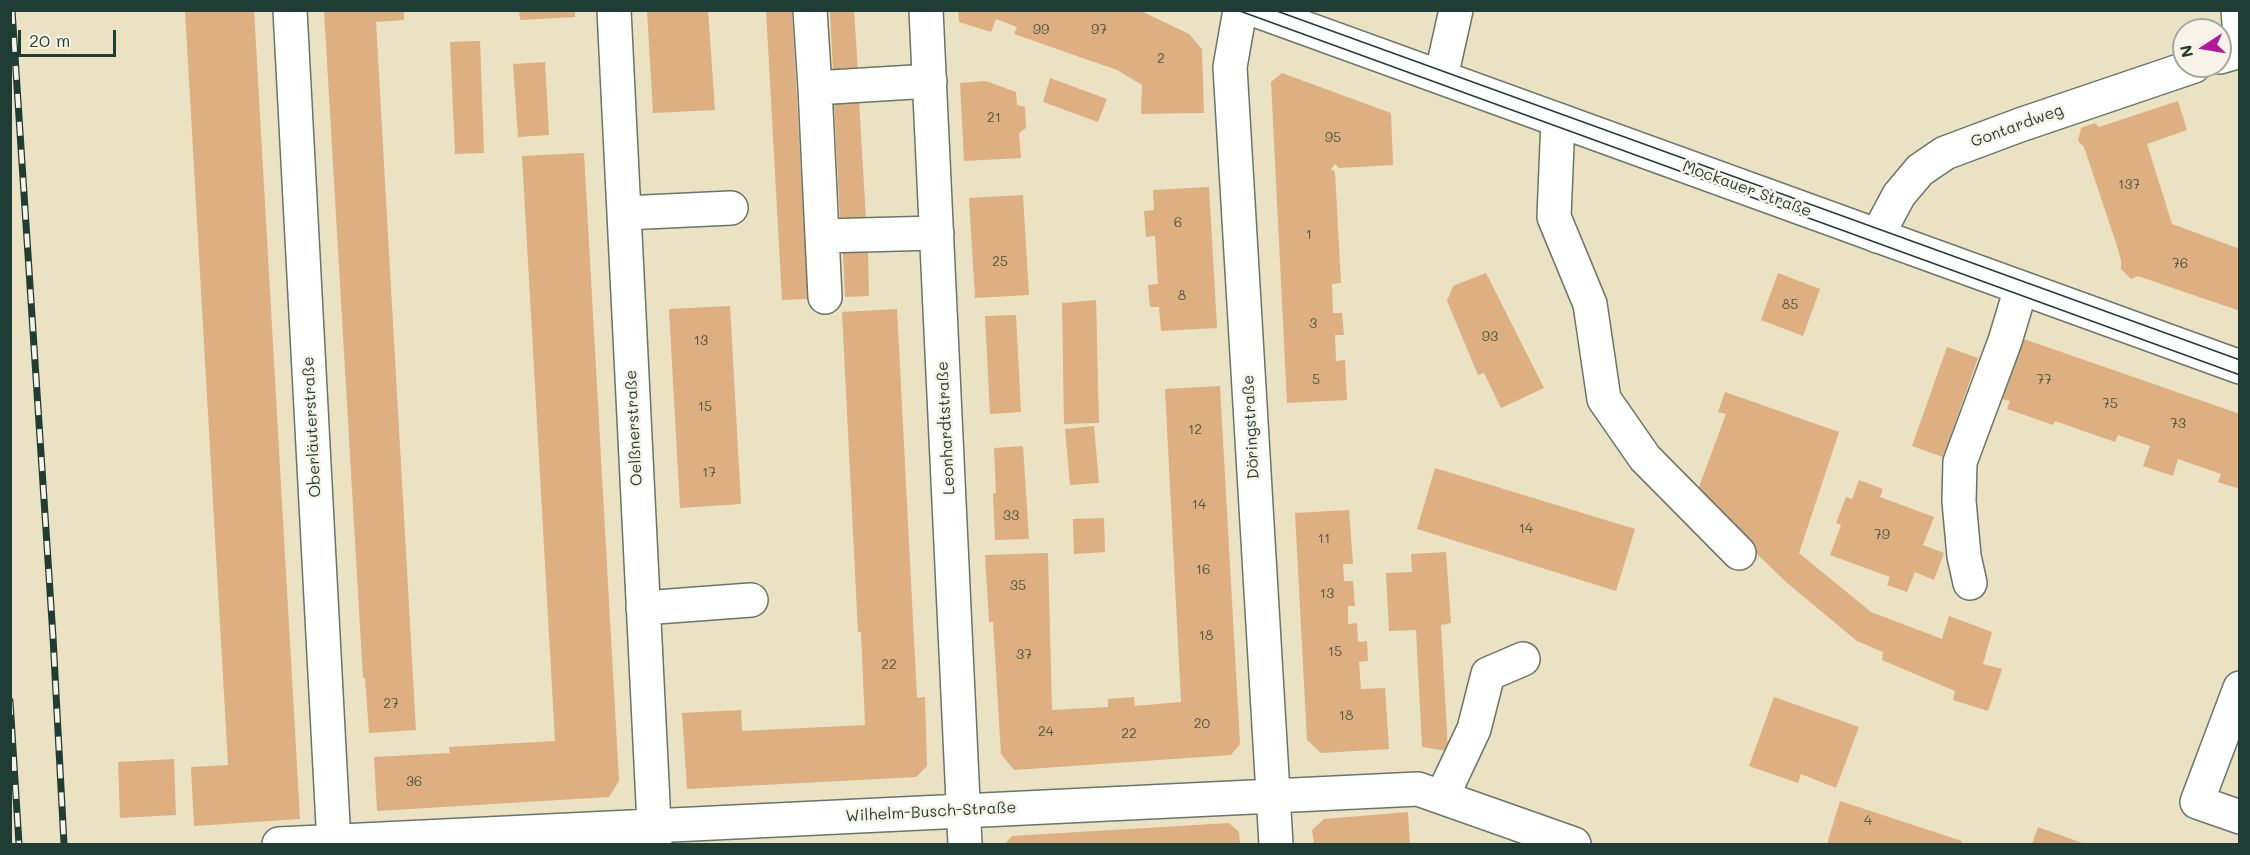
<!DOCTYPE html>
<html>
<head>
<meta charset="utf-8">
<style>
  body { margin:0 }
  #map { position:relative; width:2250px; height:855px; overflow:hidden; background:#ebe2c3; font-family:Mali,sans-serif }
  canvas { display:block }
  .frame { position:absolute; inset:0; border:12px solid #1f3d34; pointer-events:none }
  .north { position:absolute; left:2172px; top:18px; width:60px; height:60px; box-sizing:border-box; background:#f7f3e8; border:2px solid #a1aaa0; border-radius:50%; rotate:258deg; font-size:16px; font-weight:700; line-height:24px; text-align:center; color:#1f3d34 }
  .north::after { content:''; display:block; margin:auto; width:21px; height:27px; background:#b5179e; clip-path:polygon(50% 0,100% 100%,50% 72%,0 100%) }
  .scale { position:absolute; left:18px; top:30px; width:98px; height:27px; box-sizing:border-box; border:3px solid #1f3d34; border-top:0; padding-left:8px; font-size:18px; line-height:21px; white-space:nowrap; color:#1f3d34; -webkit-text-stroke:4px #f7f3e8; paint-order:stroke }
</style>
</head>
<body>
<div id="map">
<canvas width="2250" height="855"></canvas>
<div class="frame"></div>
<div class="north">N</div>
<div class="scale">20 m</div>
</div>
<script>
const ctx = document.querySelector('canvas').getContext('2d');
ctx.lineJoin = 'round';
function paint(path, color) { ctx.fillStyle = color; ctx.fill(path, 'evenodd'); }
const toPath = rows => new Path2D(rows.map(r => 'M' + r).join(''));
function trace(path, color, width, dash) { ctx.strokeStyle = color; ctx.lineWidth = width; ctx.lineCap = dash ? 'butt' : 'round'; ctx.setLineDash(dash || []); ctx.stroke(path); }
function label(font, color, halo, rows, align = 'center') {
  ctx.font = font + ' Mali,sans-serif'; ctx.lineWidth = 5; ctx.setLineDash([]); ctx.textBaseline = 'middle'; ctx.strokeStyle = halo; ctx.fillStyle = color; for (const [text, x, y, turn = 0] of rows) {
    ctx.save(); ctx.translate(x, y); ctx.rotate((+turn || 0) * Math.PI / 180); ctx.textAlign = isNaN(turn) ? turn : align; if (halo) ctx.strokeText(text, 0, 0); ctx.fillText(text, 0, 0); ctx.restore();
  }
}
paint(toPath([
  [185,10,254,10,300,819,194,826,191,767,228,765],
  [324,10,404,10,404,20,376,22,416,730,369,733,365,678,363,678],
  [519,10,575,10,575,17,520,20],
  [647,10,708,10,715,110,653,113],
  [766,10,792,10,808,299,782,300],
  [830,10,854,10,858,72,833,73],
  [958,10,1139,10,1189,34,1202,49,1204,113,1141,114,1142,85,1117,70,1014,34,1017,27,996,19,991,32,959,22],
  [480,41,484,153,455,154,450,42],
  [545,62,549,135,518,137,513,64],
  [1282,73,1391,113,1393,165,1339,168,1335,164,1331,169,1335,172,1341,283,1332,284,1333,313,1342,313,1344,335,1335,335,1336,361,1345,360,1347,400,1287,403,1271,82],
  [1050,78,1107,99,1098,122,1043,102],
  [986,81,1016,92,1017,105,1025,107,1026,128,1019,133,1021,158,964,161,960,83],
  [859,101,866,219,840,220,834,103],
  [2178,101,2187,130,2147,144,2172,224,2240,249,2240,311,2138,276,2131,279,2121,269,2121,260,2116,243,2084,147,2078,141,2081,128,2095,123,2099,127],
  [584,153,619,781,609,797,377,811,374,757,450,753,449,747,555,741,522,156],
  [1209,187,1217,328,1161,331,1159,307,1150,307,1148,285,1158,284,1155,236,1146,237,1144,211,1154,210,1153,190],
  [1023,195,1029,295,975,298,969,198],
  [868,251,869,296,845,297,843,252],
  [1486,273,1544,388,1501,408,1484,373,1478,375,1447,301,1453,286],
  [1778,273,1820,289,1803,336,1761,320],
  [1096,300,1099,423,1064,424,1062,303],
  [730,306,741,504,680,508,669,309],
  [897,309,917,698,925,697,927,766,916,777,687,789,682,713,741,710,742,731,865,725,861,632,858,632,842,312],
  [1016,315,1021,412,990,414,985,316],
  [2021,338,2240,414,2240,489,2218,482,2221,474,2178,459,2173,476,2143,466,2150,446,2118,435,2115,442,2055,421,2053,425,2007,409,2010,401,1999,398],
  [1947,347,1978,358,1943,457,1912,446],
  [1220,386,1240,744,1231,755,1014,770,1001,754,993,622,989,622,985,555,1048,553,1052,710,1108,707,1108,699,1134,697,1135,706,1181,702,1165,389],
  [1725,392,1839,432,1799,553,1871,612,1942,639,1949,616,1992,632,1983,664,2002,669,1988,711,1953,700,1955,691,1882,660,1883,652,1857,641,1786,582,1696,495,1726,414,1718,412],
  [1094,426,1099,483,1070,485,1065,429],
  [1023,446,1029,539,995,540,993,493,996,493,994,448],
  [1435,468,1635,529,1616,591,1417,529],
  [1859,480,1883,489,1880,497,1934,517,1923,545,1944,553,1934,580,1915,572,1907,592,1887,585,1890,577,1830,555,1841,525,1836,523,1846,497,1852,499],
  [1349,510,1353,564,1343,564,1344,581,1353,581,1355,606,1348,606,1348,624,1357,623,1358,642,1367,641,1368,661,1359,662,1361,689,1385,688,1389,749,1321,753,1307,740,1295,513],
  [1104,518,1105,552,1074,554,1073,519],
  [1446,552,1451,623,1441,625,1448,751,1422,747,1416,630,1389,631,1386,573,1412,572,1411,554],
  [1774,697,1859,727,1836,788,1801,774,1798,783,1749,766],
  [174,759,176,815,120,818,118,762],
  [1840,801,1962,841,1961,844,1827,844],
  [1408,812,1410,844,1314,844,1312,830,1324,819],
  [1229,823,1239,832,1240,844,1005,844,1012,836],
  [2038,827,2085,844,2032,844]
]), '#ddaf81');
const minor = toPath([
  [290,10,334,844],
  [614,10,655,844],
  [810,10,815,88],
  [926,10,965,844],
  [1240,10,1230,67,1276,844],
  [2238,10,2240,36],
  [2220,57,2240,51],
  [1441,77,1456,10],
  [930,81,815,88,822,236,937,233],
  [1558,120,1554,217,1590,304,1604,399,1645,458,1739,553],
  [624,213,731,208],
  [822,236,825,297],
  [1877,236,1899,195,1920,170,1945,153,2020,125,2194,66],
  [1970,583,1964,556,1959,501,1960,462,2005,341,2021,288],
  [643,608,751,600],
  [2240,688,2197,802,2240,817],
  [1442,797,1474,729,1488,674,1523,659],
  [279,844,1418,789,1574,844]
]);
const major = toPath([
  [1255,10,2240,367]
]);
trace(minor, '#676', 36);
trace(major, '#676', 36);
trace(minor, '#fff', 33);
trace(major, '#fff', 33);
trace(toPath([
  [1237,10,2240,375],
  [1274,10,2240,360]
]), '#1f3d34', 1.5);
const rail = toPath([
  [12,10,53,637,64,844],
  [10,701,19,844]
]);
trace(rail, '#1f3d34', 7);
trace(rail, '#f7f3e8', 4.5, [14]);
label('14px', '#4e5a47', null, [
  ["99",1041,30],
  ["97",1099,30],
  ["2",1161,59],
  ["21",994,118],
  ["95",1333,138],
  ["137",2129,185],
  ["6",1178,223],
  ["1",1309,235],
  ["25",1000,262],
  ["76",2180,264],
  ["8",1182,296],
  ["85",1790,305],
  ["3",1313,324],
  ["93",1490,337],
  ["13",701,341],
  ["5",1316,380],
  ["77",2044,380],
  ["75",2110,404],
  ["15",705,407],
  ["73",2178,424],
  ["12",1195,430],
  ["17",709,473],
  ["14",1199,505],
  ["33",1011,516],
  ["14",1526,529],
  ["79",1882,535],
  ["11",1324,539],
  ["16",1203,570],
  ["35",1018,586],
  ["13",1327,594],
  ["18",1206,636],
  ["15",1335,652],
  ["37",1024,655],
  ["22",889,665],
  ["27",391,704],
  ["18",1346,716],
  ["20",1202,724],
  ["24",1046,732],
  ["22",1129,734],
  ["36",414,782],
  ["4",1868,821]
]);
label('16px', '#1f3d34', '#f7f3e8', [
  ["Gontardweg",2017,126,-20],
  ["Mockauer Straße",1747,189,20],
  ["Oberläuterstraße",312,427,-93],
  ["Döringstraße",1251,427,-93],
  ["Oelßnerstraße",634,428,-93],
  ["Leonhardtstraße",946,428,-93],
  ["Wilhelm-Busch-Straße",931,812,-3]
]);
</script>
</body>
</html>
